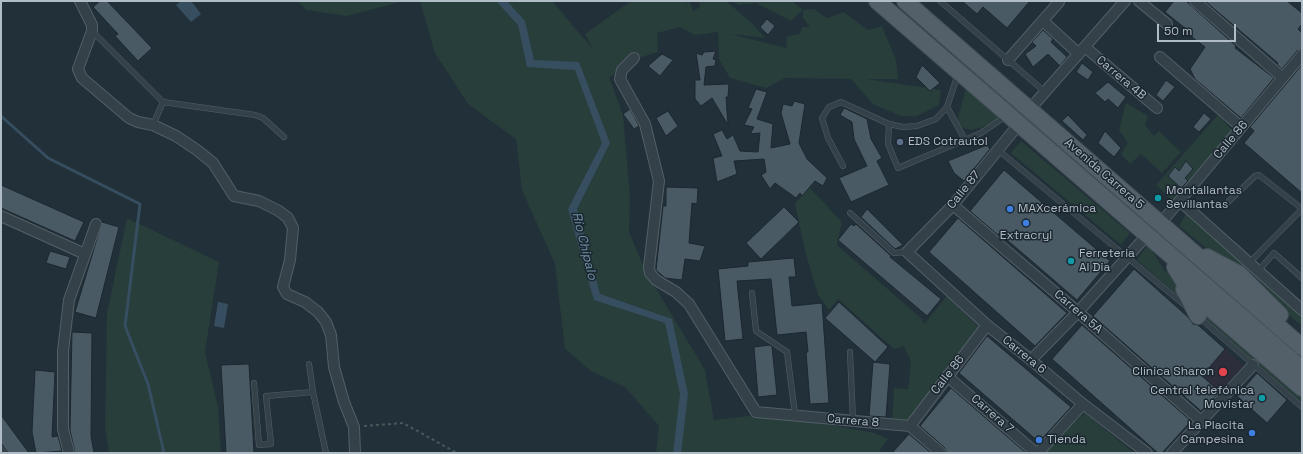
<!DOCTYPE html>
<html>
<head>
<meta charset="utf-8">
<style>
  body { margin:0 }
  #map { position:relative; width:1303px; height:454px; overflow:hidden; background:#223039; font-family:"Space Grotesk",sans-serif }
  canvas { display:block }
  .frame { position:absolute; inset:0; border:2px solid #b0bcc6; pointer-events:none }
  .scale { position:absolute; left:1157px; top:24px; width:79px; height:18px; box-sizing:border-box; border:2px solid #b0bcc6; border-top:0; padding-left:5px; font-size:12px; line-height:14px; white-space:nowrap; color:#b0bcc6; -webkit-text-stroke:3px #1b262e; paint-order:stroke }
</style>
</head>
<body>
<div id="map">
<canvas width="1303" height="454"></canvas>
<div class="frame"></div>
<div class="scale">50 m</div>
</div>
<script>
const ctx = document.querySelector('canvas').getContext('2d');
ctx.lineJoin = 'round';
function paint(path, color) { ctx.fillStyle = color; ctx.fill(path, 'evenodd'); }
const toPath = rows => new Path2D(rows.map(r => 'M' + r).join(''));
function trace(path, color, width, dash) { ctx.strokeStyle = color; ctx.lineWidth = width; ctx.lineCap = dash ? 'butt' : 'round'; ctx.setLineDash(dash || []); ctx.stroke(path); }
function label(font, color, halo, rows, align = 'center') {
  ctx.font = font + ' "Space Grotesk",sans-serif'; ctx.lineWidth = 3; ctx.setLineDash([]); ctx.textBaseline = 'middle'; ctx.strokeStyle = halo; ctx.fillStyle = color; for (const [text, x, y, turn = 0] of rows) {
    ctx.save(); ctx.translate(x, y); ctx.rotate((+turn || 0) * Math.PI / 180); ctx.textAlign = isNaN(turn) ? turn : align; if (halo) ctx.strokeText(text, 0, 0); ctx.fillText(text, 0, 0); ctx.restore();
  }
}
paint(toPath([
  [1225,349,1245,367,1222,394,1202,376]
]), '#2d2e3b');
paint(toPath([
  [298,1,404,1,347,16,306,10],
  [420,1,552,1,592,48,585,34,631,1,684,1,685,3,690,2,693,11,700,7,699,1,726,1,753,24,765,38,731,34,786,48,787,36,800,34,802,27,810,27,803,18,803,10,791,21,756,3,739,5,731,1,792,1,803,10,814,9,827,18,844,12,868,30,882,26,896,60,898,79,867,79,941,90,939,105,917,116,901,116,873,104,851,79,785,78,766,88,730,78,719,59,718,32,695,35,680,27,657,33,658,52,638,58,623,71,609,77,623,115,630,197,629,232,646,272,705,370,714,420,767,414,875,433,888,439,878,453,656,453,659,426,625,387,591,371,565,349,555,264,522,190,516,139,468,104,435,53],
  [967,85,1005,121,971,130,963,128,959,123,958,118],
  [1126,103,1148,116,1145,125,1154,136,1159,131,1181,152,1162,173,1141,154,1130,164,1121,154,1128,143,1119,130],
  [1218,115,1233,131,1174,202,1156,185],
  [1021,141,1130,233,1121,245,1011,153],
  [809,187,842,222,837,245,922,319,924,324,947,296,980,328,907,424,892,422,894,388,908,389,911,362,904,346,894,349,838,299,829,310,818,295,805,251,795,204],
  [1187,212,1302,316,1302,326,1179,226],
  [127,218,219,262,205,352,218,407,221,453,109,453,105,427,107,313],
  [1148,244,1164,270,1302,396,1302,403,1137,260],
  [1085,413,1134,453,1040,453]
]), '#273e3b');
paint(toPath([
  [181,1,191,1,201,14,191,22,176,5],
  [496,1,507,1,525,21,534,60,579,62,610,143,577,209,600,294,672,319,688,394,681,453,673,453,680,394,665,323,594,300,568,209,602,143,575,70,527,67,518,25],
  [218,302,228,304,224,328,214,326]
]), '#364e60');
trace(toPath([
  [1,116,48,158,140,204,125,326,148,384,164,453]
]), '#364e60', 3);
const building = toPath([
  [100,1,107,1,152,48,138,61,115,36,118,34,93,7,100,1],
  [962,1,1030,1,1007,28,983,7,977,14,962,1],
  [1174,1,1186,1,1236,46,1235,48,1274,78,1241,118,1195,79,1190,69,1205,47,1184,31,1186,29,1165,12,1174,1],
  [1205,1,1287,1,1302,13,1302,24,1298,29,1302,33,1302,49,1297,51,1282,69,1277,64,1278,63,1205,1],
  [767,19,775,26,768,35,760,27,767,19],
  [1043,30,1053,39,1051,42,1067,57,1060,66,1048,54,1033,67,1025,54,1036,46,1032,42,1043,30],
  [716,51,713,59,716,60,715,66,706,67,704,85,729,84,728,97,726,97,728,125,712,98,701,106,695,99,695,80,700,80,696,53,702,55,704,52,716,51],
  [662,54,673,60,660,76,648,66,662,54],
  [1082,63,1093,72,1088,80,1076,72,1082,63],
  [922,65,940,83,930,91,916,77,922,65],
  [1302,65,1302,193,1244,143,1254,131,1250,127,1302,65],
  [1166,80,1175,87,1163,101,1156,95,1166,80],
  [1108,82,1126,97,1118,108,1108,99,1105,102,1095,93,1108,82],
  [756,89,767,92,757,119,773,124,771,148,790,144,781,113,783,104,792,106,794,101,805,104,799,143,807,159,827,178,823,186,815,181,802,196,800,193,796,198,775,183,770,189,761,175,766,172,764,159,734,161,737,174,717,182,713,158,722,156,713,134,722,130,727,139,733,135,740,151,758,152,760,133,750,134,754,127,744,125,752,109,748,108,756,89],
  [844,108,867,119,871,139,882,158,877,161,889,185,851,202,839,178,867,166,854,139,852,122,840,115,844,108],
  [630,109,639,126,634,129,623,114,630,109],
  [668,111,678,126,666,136,656,118,668,111],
  [1204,113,1211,119,1199,132,1193,127,1204,113],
  [1068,115,1087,135,1083,140,1062,121,1068,115],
  [1105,131,1121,148,1114,157,1098,143,1105,131],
  [987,145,990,149,964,181,954,173,948,161,987,145],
  [1186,161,1193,169,1185,178,1188,181,1181,188,1168,176,1175,167,1179,171,1186,161],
  [1004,170,1110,261,1077,300,999,233,998,235,970,211,1004,170],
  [1,185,84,222,75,241,1,208,1,185],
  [666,187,698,188,697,204,692,203,689,243,705,246,700,261,685,259,682,280,665,278,656,270,663,206,666,206,666,187],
  [784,207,799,222,761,259,746,243,784,207],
  [867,209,903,245,895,249,861,217,867,209],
  [958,218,1067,313,1035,346,929,252,958,218],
  [102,222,119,227,96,318,75,312,102,222],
  [851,224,854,226,856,224,891,256,890,257,941,299,927,316,838,240,851,224],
  [50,251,70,257,66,269,46,263,50,251],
  [794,258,796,277,789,277,792,306,822,303,829,403,810,404,806,352,808,352,806,332,777,335,771,279,737,281,743,339,725,341,718,269,748,266,748,262,794,258],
  [1134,269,1188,317,1193,324,1198,325,1225,349,1202,376,1220,392,1201,411,1093,316,1134,269],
  [839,302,888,347,875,362,825,318,839,302],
  [1082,325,1191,421,1162,453,1158,453,1052,359,1082,325],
  [72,332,92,333,91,436,94,453,75,453,70,430,72,332],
  [987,336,1071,407,1039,442,959,373,987,336],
  [770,345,772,347,777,395,758,397,754,347,770,345],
  [873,362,890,364,886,417,869,416,873,362],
  [249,364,254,453,226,453,221,365,249,364],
  [35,370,55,372,52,437,58,436,62,451,36,453,32,432,35,370],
  [1257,373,1287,400,1267,423,1237,396,1257,373],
  [951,388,1026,453,947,453,945,448,920,426,951,388],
  [1,415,29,453,8,453,1,443,1,415],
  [909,434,931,453,892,453,909,434]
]);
paint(building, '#4a5a65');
trace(building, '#1d2830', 1);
const service = toPath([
  [940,1,1045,92],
  [92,31,163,102,255,115,263,118,284,137],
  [947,107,965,140],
  [889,124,888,144,898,168,981,133,1006,116],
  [153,125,163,102],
  [998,150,1187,307],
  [843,166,828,138,822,118,829,107,841,102,889,124,903,127,917,126,936,119,947,107,958,74],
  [1228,202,1255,176,1259,175,1301,208],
  [850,213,894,253,907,252],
  [1249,263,1302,209],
  [1258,271,1274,253,1302,278],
  [752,293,756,331,787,352,795,415],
  [1199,317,1302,407],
  [850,352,853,421],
  [309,364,313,392],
  [254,383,259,445,271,444,266,396,313,392,326,453],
  [1,449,4,453]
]);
const minor = toPath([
  [80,1,92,25,92,31,78,69,82,78,129,118,138,122,153,125,176,136,197,150,213,163,234,196,259,201,279,211,288,218,293,228,290,260,283,287,287,294,305,302,318,312,326,322,331,335,334,367,344,402,354,427,355,453],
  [1139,1,1167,24],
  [1195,1,1282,77],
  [1043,21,1079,54],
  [1085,47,1157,108],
  [1160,57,1241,127],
  [634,58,622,70,620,79,645,124,659,181,649,267,650,273,656,280,676,292,689,304,756,412,910,426,941,453],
  [1008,60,1059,2],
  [1030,109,1125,1],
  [1019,124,953,205,907,252,987,325,1031,360,1083,404,1147,453],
  [1180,201,1302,310],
  [953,205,1078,312,1201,421],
  [1,216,85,254],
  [1160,224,1302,55],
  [1031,360,1078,312,1147,235],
  [947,376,1036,453],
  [910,426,987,325],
  [69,453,63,429,63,351,69,300,96,224],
  [1038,453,1083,404],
  [1172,453,1253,365]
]);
const primary = toPath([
  [877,1,1302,369],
  [905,1,1302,347],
  [1207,257,1239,274,1280,315],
  [1175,267,1183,280,1205,304,1302,388],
  [1184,289,1198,316]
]);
trace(service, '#535f67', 6);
trace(minor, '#535f67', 12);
trace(primary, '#424d56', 18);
trace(toPath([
  [364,426,403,423,457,453]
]), '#455a5a', 2, [3, 3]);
trace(service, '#354149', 5);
trace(minor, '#354149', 10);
trace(primary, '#53606a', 16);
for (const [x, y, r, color] of [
  [900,142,4,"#5c6f8a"],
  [1158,198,4,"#0f9aa8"],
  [1010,209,4,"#3f7fe0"],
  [1026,223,4,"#3f7fe0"],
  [1071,261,4,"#0f9aa8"],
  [1223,372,5,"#e0444e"],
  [1262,398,4,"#0f9aa8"],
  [1252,433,4,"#3f7fe0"],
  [1039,440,4,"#3f7fe0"]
]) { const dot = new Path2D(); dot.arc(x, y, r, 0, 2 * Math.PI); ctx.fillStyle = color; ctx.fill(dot); trace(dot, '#1b262e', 1.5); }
label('12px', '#b0bcc6', '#1b262e', [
  ["Carrera 4B",1121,78,40],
  ["Calle 86",1231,140,-50],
  ["Avenida Carrera 5",1104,174,41],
  ["Calle 87",964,190,-51],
  ["Carrera 5A",1078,312,41],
  ["Carrera 6",1024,355,39],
  ["Calle 86",948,375,-52],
  ["Carrera 7",992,414,41],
  ["Carrera 8",853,421,5]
]);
label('12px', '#b0bcc6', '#1b262e', [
  ["EDS Cotrautol",908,142],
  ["Montallantas",1166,191],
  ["Sevillantas",1166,205],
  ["MAXcerámica",1018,209],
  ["Extracryl",1026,236,"center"],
  ["Ferreteria",1079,254],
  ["Al Dia",1079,268],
  ["Clínica Sharon",1214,372,"right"],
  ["Central telefónica",1254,391,"right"],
  ["Movistar",1254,405,"right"],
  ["La Placita",1244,426,"right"],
  ["Campesina",1244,440,"right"],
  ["Tienda",1047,440]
], 'left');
label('italic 13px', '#7192a9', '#1b262e', [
  ["Río Chipalo",584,246,76]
]);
</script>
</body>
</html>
